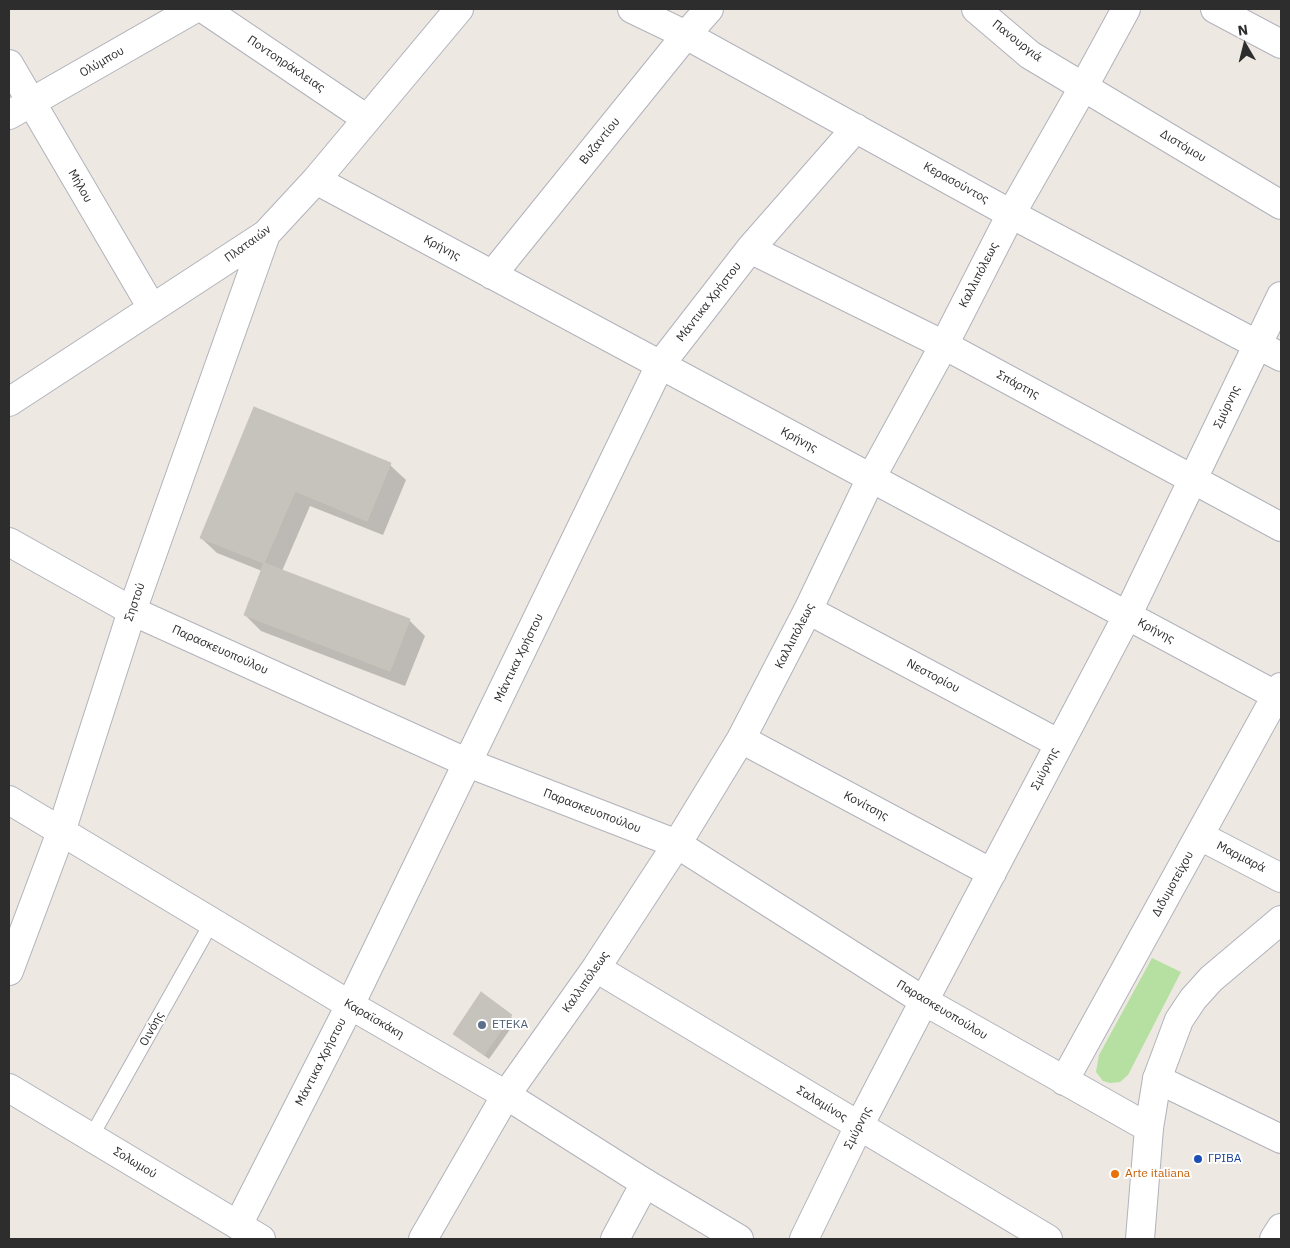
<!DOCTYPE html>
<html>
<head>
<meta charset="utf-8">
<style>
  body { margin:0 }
  #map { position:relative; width:1290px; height:1248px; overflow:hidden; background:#ede8e1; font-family:"IBM Plex Sans",sans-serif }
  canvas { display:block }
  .frame { position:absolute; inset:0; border:10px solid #2d2d2d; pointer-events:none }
  .north { position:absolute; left:1220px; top:20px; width:50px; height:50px; -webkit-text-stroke:4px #fff; paint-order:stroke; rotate:352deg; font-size:14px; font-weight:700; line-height:20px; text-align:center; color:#2d2d2d }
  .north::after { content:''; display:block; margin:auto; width:18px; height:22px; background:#2d2d2d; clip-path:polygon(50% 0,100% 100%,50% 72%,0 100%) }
</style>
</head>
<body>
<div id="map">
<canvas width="1290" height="1248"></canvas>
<div class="frame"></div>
<div class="north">N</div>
</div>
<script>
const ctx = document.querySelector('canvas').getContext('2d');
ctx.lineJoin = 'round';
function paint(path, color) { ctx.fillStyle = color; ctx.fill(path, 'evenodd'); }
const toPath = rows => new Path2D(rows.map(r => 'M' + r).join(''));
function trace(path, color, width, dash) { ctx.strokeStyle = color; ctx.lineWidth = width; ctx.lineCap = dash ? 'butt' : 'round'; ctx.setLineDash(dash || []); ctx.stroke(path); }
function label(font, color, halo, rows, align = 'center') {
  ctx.font = font + ' "IBM Plex Sans",sans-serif'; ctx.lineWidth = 4; ctx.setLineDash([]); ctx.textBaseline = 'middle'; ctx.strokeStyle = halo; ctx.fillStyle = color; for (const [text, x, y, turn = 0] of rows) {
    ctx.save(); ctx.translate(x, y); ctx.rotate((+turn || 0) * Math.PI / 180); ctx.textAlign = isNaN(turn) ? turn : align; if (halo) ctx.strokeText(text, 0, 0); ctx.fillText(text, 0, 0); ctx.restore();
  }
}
paint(toPath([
  [1152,958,1181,972,1128,1075,1120,1082,1110,1083,1103,1081,1096,1072,1099,1055]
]), '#b6e0a1');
paint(toPath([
  [255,409,390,465,406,480,383,535,310,506,282,571,409,620,425,636,405,686,261,631,245,615,262,571,217,553,201,538],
  [482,994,516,1021,489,1059,454,1034]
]), '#0003');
const building = toPath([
  [254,407,391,463,367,521,295,491,264,563,200,538,254,407],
  [264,563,410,619,390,671,244,615,264,563],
  [481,992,512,1015,484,1055,453,1034,481,992]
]);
paint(building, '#c6c2bc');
trace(building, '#c9c4ba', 1);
const lane = toPath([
  [91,1137,212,922]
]);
const street = toPath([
  [204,9,367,119],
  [632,9,686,35,1011,214,1281,357],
  [976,9,1030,55,1281,205],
  [1215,9,1281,44],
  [9,64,152,308],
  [9,115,194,9],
  [316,180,1281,698],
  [750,249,944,345,1281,527],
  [492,275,686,35,709,9],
  [9,402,266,234,316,180,459,9],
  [9,542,132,611,468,763,677,844,924,1001,1149,1128],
  [808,610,1058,743],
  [741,739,992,873],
  [1200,836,1281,878],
  [596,968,1048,1239],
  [9,971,61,832,132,611,266,234],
  [1157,1079,1281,1139],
  [1064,1081,1281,687],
  [238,1225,350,1005,660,365,750,249,856,128],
  [423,1239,506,1095,596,968,677,844,741,739,808,610,871,478,944,345,1011,214,1084,86,1126,9],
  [615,1239,645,1183],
  [804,1239,859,1126,924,1001,1127,616,1281,296],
  [1274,1239,1281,1228]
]);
const secondary = toPath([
  [9,800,350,1005,506,1095,645,1183,739,1239],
  [9,1088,261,1239],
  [1140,1239,1149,1128,1157,1079,1179,1020,1193,999,1211,979,1281,920]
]);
trace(lane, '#b1b2bc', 16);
trace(street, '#b1b2bc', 30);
trace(secondary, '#b1b2bc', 30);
trace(lane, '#fff', 14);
trace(street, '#fff', 28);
trace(secondary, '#fff', 28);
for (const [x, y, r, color] of [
  [482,1025,5,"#5c6f8a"],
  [1198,1159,5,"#1a4fb4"],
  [1115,1174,5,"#e8710a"]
]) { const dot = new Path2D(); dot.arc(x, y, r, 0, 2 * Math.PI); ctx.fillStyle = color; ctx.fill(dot); trace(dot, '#fff', 2); }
label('12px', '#2d2d2d', '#fff', [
  ["Πανουργιά",1017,41,38],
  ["Ολύμπου",102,62,-30],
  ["Ποντοηράκλειας",286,64,34],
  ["Βυζαντίου",600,141,-51],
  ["Διστόμου",1183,146,31],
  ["Κερασούντος",956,183,29],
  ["Μήλου",80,186,60],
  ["Πλαταιών",248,244,-36],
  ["Κρήνης",442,248,28],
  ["Καλλιπόλεως",979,275,-63],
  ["Μάντικα Χρήστου",709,302,-52],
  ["Σπάρτης",1018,385,28],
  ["Σμύρνης",1227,407,-65],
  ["Κρήνης",799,440,28],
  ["Σηστού",135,602,-71],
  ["Κρήνης",1156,631,28],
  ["Καλλιπόλεως",795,636,-63],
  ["Παρασκευοπούλου",220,650,24],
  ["Μάντικα Χρήστου",519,658,-64],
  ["Νεστορίου",933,676,28],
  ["Σμύρνης",1045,769,-63],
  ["Κονίτσης",866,806,28],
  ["Παρασκευοπούλου",592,811,21],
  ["Μαρμαρά",1241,857,27],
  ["Διδυμοτείχου",1173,884,-61],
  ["Καλλιπόλεως",586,982,-55],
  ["Παρασκευοπούλου",942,1010,31],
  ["Καραϊσκάκη",374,1019,30],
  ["Οινόης",152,1029,-61],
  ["Μάντικα Χρήστου",321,1062,-63],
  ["Σαλαμίνος",822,1104,31],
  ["Σμύρνης",858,1128,-63],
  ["Σολωμού",135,1163,31]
]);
label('12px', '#4e5e75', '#fff', [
  ["ΕΤΕΚΑ",492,1025]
], 'left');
label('12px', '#164399', '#fff', [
  ["ΓΡΙΒΑ",1208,1159]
], 'left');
label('12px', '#c56008', '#fff', [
  ["Arte italiana",1125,1174]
], 'left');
</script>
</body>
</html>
